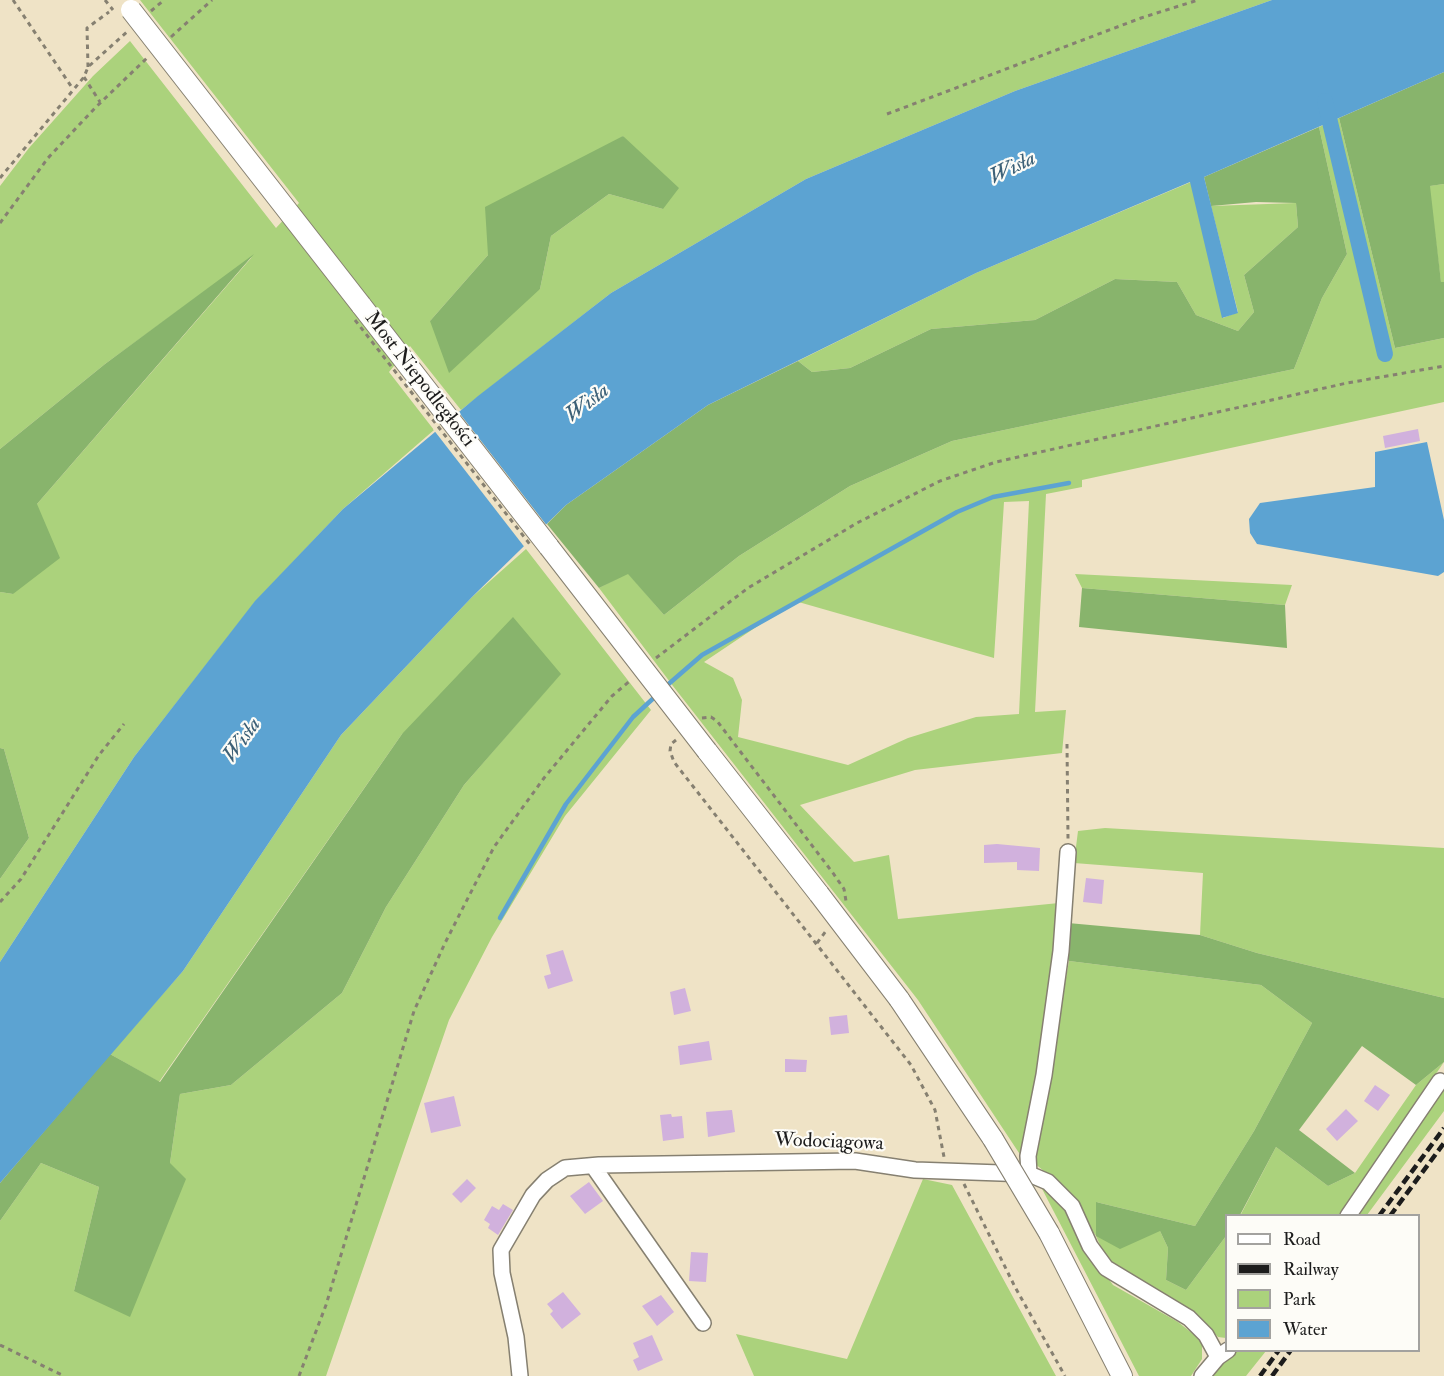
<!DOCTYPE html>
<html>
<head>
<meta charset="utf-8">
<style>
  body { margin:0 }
  #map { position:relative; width:1444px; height:1376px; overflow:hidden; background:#efe3c6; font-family:"IM FELL Double Pica",serif }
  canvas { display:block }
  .legend { position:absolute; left:1225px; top:1214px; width:195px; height:138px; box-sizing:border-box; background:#fdfcf7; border:2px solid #a3a29f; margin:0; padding:8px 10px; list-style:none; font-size:18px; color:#1c1c1c }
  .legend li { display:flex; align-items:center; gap:12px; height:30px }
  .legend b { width:30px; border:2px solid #a3a29f }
</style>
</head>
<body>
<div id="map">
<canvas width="1444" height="1376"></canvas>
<ul class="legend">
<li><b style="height:8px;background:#fff"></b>Road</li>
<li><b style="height:8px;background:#1c1c1c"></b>Railway</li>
<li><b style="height:16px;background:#abd27c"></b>Park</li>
<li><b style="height:16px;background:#5ca3d2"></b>Water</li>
</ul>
</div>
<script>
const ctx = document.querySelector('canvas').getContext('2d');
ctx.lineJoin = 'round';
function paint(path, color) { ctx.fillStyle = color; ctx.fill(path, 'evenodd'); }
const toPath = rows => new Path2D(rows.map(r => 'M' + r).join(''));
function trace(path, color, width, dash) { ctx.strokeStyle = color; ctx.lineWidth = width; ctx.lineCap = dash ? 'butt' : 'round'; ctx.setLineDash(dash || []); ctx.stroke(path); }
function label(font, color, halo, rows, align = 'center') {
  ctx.font = font + ' "IM FELL Double Pica",serif'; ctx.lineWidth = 4.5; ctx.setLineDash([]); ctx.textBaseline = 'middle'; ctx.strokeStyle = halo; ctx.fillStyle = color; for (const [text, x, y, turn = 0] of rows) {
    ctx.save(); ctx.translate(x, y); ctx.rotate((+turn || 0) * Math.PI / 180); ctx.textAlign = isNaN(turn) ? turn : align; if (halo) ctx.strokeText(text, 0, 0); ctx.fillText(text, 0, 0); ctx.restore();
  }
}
paint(toPath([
  [140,0,1272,0,1015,91,806,179,611,293,461,410,410,346,389,372,434,430,343,509,255,602,134,757,0,962,0,879,29,838,4,749,0,748,0,592,13,594,37,504,252,257,105,364,0,449,0,186,29,148,93,76,130,41,276,228,299,203],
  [623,136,663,209,609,194,551,236,540,289,430,321,488,255],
  [1339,118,1395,348,1444,338,1444,402,1082,480,1082,487,1046,494,1035,712,1066,710,1062,753,915,770,800,805,854,862,889,855,898,919,1059,903,1044,1075,1021,1156,918,1000,673,686,599,588,628,573,664,615,739,556,850,486,952,441,1294,369,1322,298,1347,254,1319,127],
  [1029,501,1019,714,976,717,908,738,848,765,738,737,742,700,733,678,704,662,795,601,994,658,1004,502],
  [1191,182,1223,318,1238,312,1211,206,1296,203,1298,227,1244,275,1254,312,1238,331,1196,315,1177,282,1115,279,1035,320,931,329,850,368,812,372,798,361,976,273],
  [1444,184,1444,282,1441,283,1429,186],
  [526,549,651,710,565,816,492,937,449,1020,326,1376,0,1376,0,1221,41,1163,99,1187,74,1291,170,1163,180,1094,231,1085,342,993,386,907,464,785,560,674,402,734,159,1082,110,1054,183,971,341,735,472,597],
  [1075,574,1292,585,1285,605,1082,588],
  [1105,828,1444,848,1444,998,1257,953,1200,935,1203,873,1074,863,1078,831],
  [1069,961,1261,985,1312,1023,1254,1131,1195,1226,1096,1202,1160,1231,1168,1248,1166,1280,1186,1290,1226,1236,1226,1338,1218,1337,1202,1320,1106,1259,1096,1236,1064,1188,1033,1162],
  [1444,1062,1340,1215,1240,1216,1276,1147,1328,1186,1355,1173,1416,1085],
  [1444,1086,1444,1111,1367,1215,1352,1216],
  [923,1179,952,1185,1056,1376,754,1376,736,1334,847,1359],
  [1039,1183,1064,1206,1086,1248,1113,1285,1178,1322,1202,1341,1202,1359,1191,1376,1139,1376],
  [1236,1351,1266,1351,1246,1376,1210,1376,1218,1364]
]), '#abd27c');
paint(toPath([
  [1444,72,1444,184,1430,186,1441,282,1444,282,1444,338,1395,348,1339,118],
  [1319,127,1347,254,1322,298,1294,369,952,441,850,486,739,556,664,615,628,574,599,588,547,524,566,505,708,405,798,361,812,372,850,368,931,329,1035,320,1115,279,1177,282,1196,315,1238,331,1254,312,1244,275,1298,227,1296,203,1256,202,1211,206,1204,177],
  [623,136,679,188,663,209,609,194,551,236,540,289,449,373,430,321,488,255,485,207],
  [254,254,37,504,60,558,13,594,0,592,0,449,105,364],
  [1082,588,1285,605,1287,648,1079,627],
  [513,617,561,674,464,785,386,907,342,993,231,1085,180,1094,170,1163,186,1179,130,1317,74,1291,99,1187,41,1163,0,1221,0,1183,110,1054,160,1082,402,734],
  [0,748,4,749,29,838,0,879],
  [1068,923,1200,935,1257,953,1444,998,1444,1062,1416,1085,1362,1046,1299,1130,1355,1173,1328,1186,1276,1147,1240,1215,1226,1216,1226,1236,1186,1290,1166,1280,1168,1248,1160,1231,1120,1249,1096,1236,1096,1202,1195,1226,1254,1131,1312,1023,1261,985,1069,961]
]), '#88b46c');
paint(toPath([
  [1272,0,1444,0,1444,72,1204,177,1238,313,1222,318,1190,182,976,273,708,405,566,505,472,597,341,735,183,971,0,1183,0,962,134,757,255,601,343,509,478,396,611,293,806,179,1015,91],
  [1427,442,1444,520,1444,572,1438,576,1257,544,1250,533,1249,519,1260,503,1375,487,1375,452]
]), '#5ca3d2');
paint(toPath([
  [457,410,548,527,526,549,433,429]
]), '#efe3c6');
trace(toPath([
  [664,688,702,655,957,512,993,497,1069,483],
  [500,918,566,804,633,717,658,694]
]), '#5ca3d2', 4.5);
trace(toPath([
  [1325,101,1385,354]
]), '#5ca3d2', 16);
paint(toPath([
  [1418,429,1420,441,1385,448,1383,436],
  [997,844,1040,848,1039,871,1017,870,1017,862,984,863,984,845],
  [1086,878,1104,880,1102,904,1083,902],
  [563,950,573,981,548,989,544,976,551,974,546,955],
  [685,988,691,1011,674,1015,670,992],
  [847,1015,849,1033,831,1035,829,1017],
  [709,1041,712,1060,680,1065,678,1046],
  [785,1059,807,1060,806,1072,785,1072],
  [1375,1085,1390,1095,1378,1111,1364,1101],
  [454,1096,461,1126,431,1133,424,1103],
  [1346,1109,1358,1121,1337,1141,1326,1129],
  [732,1110,735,1132,708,1137,706,1112],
  [671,1114,672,1117,682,1116,684,1138,663,1141,660,1115],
  [467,1179,476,1188,461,1203,452,1194],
  [589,1182,603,1201,585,1214,570,1196],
  [503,1204,513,1210,498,1235,488,1228,490,1224,484,1220,492,1206,499,1210],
  [691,1252,708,1253,706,1282,689,1281],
  [563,1292,581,1314,562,1329,550,1314,553,1311,547,1304],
  [661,1295,674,1312,657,1326,642,1306],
  [652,1335,663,1360,638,1371,633,1360,639,1357,633,1343]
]), '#d1b1dd');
const minor = toPath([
  [593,1166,703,1323],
  [1029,1174,1028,1156,1044,1075,1061,951,1068,852],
  [1348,1216,1440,1081],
  [520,1376,516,1337,502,1273,501,1250,533,1195,547,1180,565,1168,599,1165,855,1161,915,1170,1029,1174,1048,1182,1072,1206,1090,1246,1106,1268,1189,1318,1206,1335,1218,1357],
  [1202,1376,1218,1357,1228,1350]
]);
const major = toPath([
  [361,305,549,547],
  [707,751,819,894],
  [899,999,993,1139],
  [1049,1233,1122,1376]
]);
trace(minor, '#868071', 18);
trace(major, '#868071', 22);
trace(toPath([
  [13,0,73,89],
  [105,0,113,10],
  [151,11,164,0],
  [171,37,212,0],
  [88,67,87,28,109,12],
  [84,77,100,102],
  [887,114,1141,18,1198,0],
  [0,178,84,77,88,67,128,31],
  [0,223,48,158,95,108,148,57],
  [656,658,748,588,857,523,940,481,996,462,1347,383,1444,366],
  [702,718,711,717,717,721,833,873,844,889,846,901],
  [676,740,671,744,670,751,674,762,911,1065,935,1110,944,1157],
  [1067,744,1068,839],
  [0,902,21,879,99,755,124,724],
  [817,943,826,931],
  [964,1184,1015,1287,1065,1376],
  [0,1345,64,1376],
  [299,1376,326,1305,414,1011,445,943,494,847,544,778,612,696,631,680]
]), '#868071', 3, [4.5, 4.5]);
trace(minor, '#fff', 15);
trace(major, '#fff', 20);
trace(toPath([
  [1379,1216,1444,1128],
  [1390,1216,1444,1143],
  [1260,1376,1279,1350],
  [1272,1376,1291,1350]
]), '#1c1c1c', 4.5, [9, 4.5]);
const majorBridge = toPath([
  [131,10,361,305],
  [549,547,707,751],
  [819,894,899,999],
  [993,1139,1049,1233]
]);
trace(majorBridge, '#868071', 22, []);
trace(toPath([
  [355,320,532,547]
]), '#868071', 3, [4.5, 4.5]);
trace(majorBridge, '#fff', 20);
label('20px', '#1c1c1c', '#fdfcf7', [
  ["Most Niepodległości",419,380,52],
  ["Wodociągowa",829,1143,2]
]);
label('italic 21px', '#3c6077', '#fdfcf7', [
  ["Wisła",1013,169,-26],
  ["Wisła",588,404,-37],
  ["Wisła",243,741,-54]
]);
</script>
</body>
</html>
